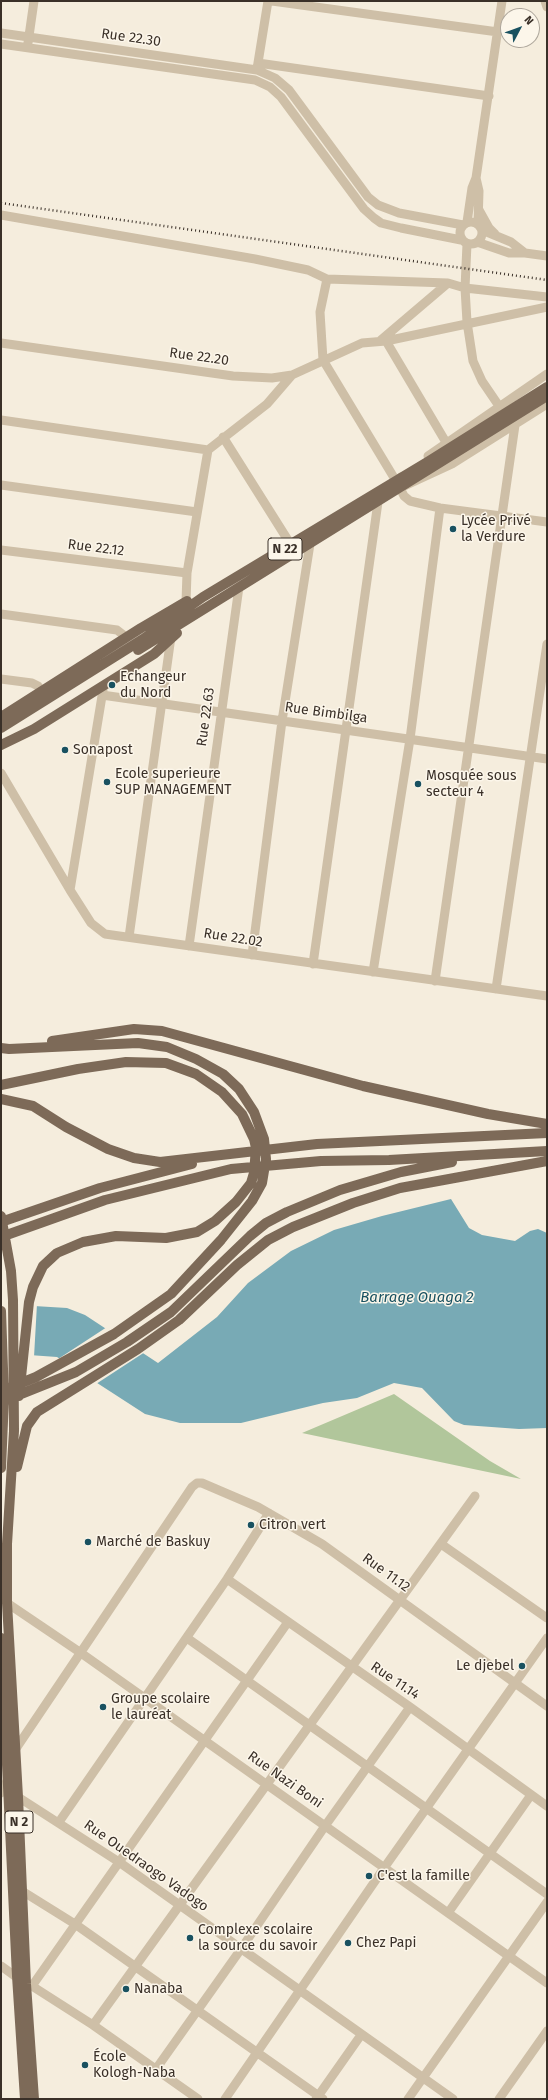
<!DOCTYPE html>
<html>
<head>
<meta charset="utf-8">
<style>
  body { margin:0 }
  #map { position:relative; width:548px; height:2100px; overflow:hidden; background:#f5eddd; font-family:"Fira Sans",sans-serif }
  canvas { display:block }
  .frame { position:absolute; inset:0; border:2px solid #3a3028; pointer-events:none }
  .north { position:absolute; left:500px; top:8px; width:40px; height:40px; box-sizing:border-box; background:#fcf6ea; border:1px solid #aea79c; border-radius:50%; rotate:49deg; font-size:11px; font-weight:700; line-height:16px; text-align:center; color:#3a3028 }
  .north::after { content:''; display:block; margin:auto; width:14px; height:18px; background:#195160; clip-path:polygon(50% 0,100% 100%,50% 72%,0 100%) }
</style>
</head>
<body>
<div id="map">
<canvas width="548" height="2100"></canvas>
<div class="frame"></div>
<div class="north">N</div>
</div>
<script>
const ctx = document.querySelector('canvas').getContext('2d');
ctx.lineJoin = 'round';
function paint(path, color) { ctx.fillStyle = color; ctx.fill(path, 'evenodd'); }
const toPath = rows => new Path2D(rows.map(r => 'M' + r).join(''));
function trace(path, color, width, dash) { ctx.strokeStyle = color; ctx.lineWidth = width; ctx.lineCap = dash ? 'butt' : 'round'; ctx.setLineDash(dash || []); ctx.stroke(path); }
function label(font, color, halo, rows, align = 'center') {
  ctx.font = font + ' "Fira Sans",sans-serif'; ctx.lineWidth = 3; ctx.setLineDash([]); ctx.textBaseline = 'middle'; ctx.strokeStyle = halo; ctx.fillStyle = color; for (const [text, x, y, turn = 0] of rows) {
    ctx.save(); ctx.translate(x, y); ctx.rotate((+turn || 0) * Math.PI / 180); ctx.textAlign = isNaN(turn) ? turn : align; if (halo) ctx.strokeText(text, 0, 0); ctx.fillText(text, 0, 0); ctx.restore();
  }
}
paint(toPath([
  [394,1394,490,1461,521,1479,302,1433]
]), '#b1c69b');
paint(toPath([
  [451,1199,469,1228,482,1235,515,1241,530,1231,538,1229,547,1233,547,1428,519,1429,464,1425,454,1421,422,1388,394,1383,357,1398,323,1403,241,1423,180,1423,145,1414,57,1357,1,1353,1,1304,67,1308,85,1315,158,1363,217,1317,248,1283,291,1251,334,1230,382,1216]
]), '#78aab5');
paint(toPath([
  [1,1302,37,1304,34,1357,1,1355],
  [107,1327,145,1352,96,1384,58,1359]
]), '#f5eddd');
trace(toPath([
  [272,1,498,32],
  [545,1,547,7],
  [1,33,257,70,275,78,289,90,368,197,378,205,399,213,463,225],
  [28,43,34,1],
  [1,44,255,80,270,87,281,97,364,209,374,218,381,223,401,228,461,240],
  [258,63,489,96],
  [257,69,268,1],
  [476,178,479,191,478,224],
  [479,210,489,228,495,234],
  [1,215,255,259,308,270,327,279,320,312,323,360,396,481,401,477],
  '460 233a11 11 0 1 1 22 0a11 11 0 1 1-22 0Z',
  [467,222,472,188,476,178,502,1],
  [482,230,511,242,525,253],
  [477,242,509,253,525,253,547,256],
  [327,279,448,283],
  [381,340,448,283,465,288,467,244],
  [386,341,447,444],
  [1,343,233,376,272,378,292,375,362,343,386,341,547,307],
  [547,404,452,464,400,488,404,496,410,501,440,508,547,522],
  [499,406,482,381,473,361,467,322,465,288,547,297],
  [1,420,208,450],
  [223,437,291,545],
  [428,456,547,374],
  [1,485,197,512],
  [1,550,187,573],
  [186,602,187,573,208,450,267,404,292,375],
  [1,614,117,630,126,637],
  [1,679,32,683,38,686,42,691],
  [102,695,547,759],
  [1,773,70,890,91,923,105,934,547,996],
  [70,890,103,690],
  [129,937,171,637],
  [189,946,239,587],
  [252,955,282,721,310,544],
  [313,964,378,502],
  [373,972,410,739,440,508],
  [435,981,515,425],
  [496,989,547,644],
  [441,1544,547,1618],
  [227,1579,410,1707,547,1806],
  [7,1603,81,1653,547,1983],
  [187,1638,547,1894],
  [15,1750,192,1487,197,1483,202,1483,258,1507,322,1544,547,1706],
  [1,1793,8,1779],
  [18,1797,119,1862,453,2099],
  [59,1822,227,1579,269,1513],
  [22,1891,75,1924,323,2099],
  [448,1913,531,1795],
  [1,1966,26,1984,32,1986,93,2025,198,2099],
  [32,1986,288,1622],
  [93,2025,475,1496],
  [156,2069,241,1949,325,1826,410,1707],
  [225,2099,384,1868,547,1638],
  [316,2099,361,2035],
  [408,2099,547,1902],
  [499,2099,547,2031]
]), '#cebfa7', 9);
trace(toPath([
  [138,650,547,396],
  [1,717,141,628,187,601],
  [1,728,143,639,203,597,429,461,547,387],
  [1,745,34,729,154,654,177,633],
  [52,1041,134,1029,162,1031,363,1086,488,1114,547,1124],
  [1,1048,9,1049,138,1043,167,1047,196,1059,223,1074,239,1089,254,1112,264,1139,266,1159,262,1183,252,1201,221,1240,171,1294,114,1334,36,1377,1,1391],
  [1,1085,78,1069,126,1062,166,1063,196,1074,222,1092,242,1114,254,1139,256,1148,254,1173,251,1183,236,1202,215,1221,197,1232,166,1238,116,1236,83,1242,57,1253,43,1266,33,1287,29,1302,19,1396],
  [1,1099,33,1106,66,1127,108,1149,134,1158,160,1162,317,1144,547,1133],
  [1,1216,11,1271,13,1300,14,1431,7,1544,7,1603,18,1797,26,1984,34,2099],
  [1,1222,100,1188,192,1164],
  [1,1237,105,1200,231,1169,321,1161,389,1160,547,1151],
  [1,1311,4,1398,1,1468],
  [1,1402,76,1372,127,1342,171,1312,250,1236,266,1223,287,1212,340,1190,401,1172,452,1162],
  [17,1467,27,1426,37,1412,138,1349,179,1320,237,1265,268,1240,293,1227,353,1203,400,1188,547,1161],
  [1,1638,17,1976,25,2099]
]), '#7d6a58', 10);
trace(toPath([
  [1,203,547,280]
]), '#3a3028', 2.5, [1, 3]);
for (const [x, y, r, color] of [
  [453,529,4,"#195160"],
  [112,685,4,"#195160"],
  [65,750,4,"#195160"],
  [107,782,4,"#195160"],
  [418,784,4,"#195160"],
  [251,1525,4,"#195160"],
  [88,1542,4,"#195160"],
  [522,1666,4,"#195160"],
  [103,1707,4,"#195160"],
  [369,1876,4,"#195160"],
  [190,1938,4,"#195160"],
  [348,1943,4,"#195160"],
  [126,1989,4,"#195160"],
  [85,2065,4,"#195160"]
]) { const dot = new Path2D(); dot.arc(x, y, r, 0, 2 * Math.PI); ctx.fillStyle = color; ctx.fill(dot); trace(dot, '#fcf6ea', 1.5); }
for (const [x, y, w] of [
  [285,549,34],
  [19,1822,28]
]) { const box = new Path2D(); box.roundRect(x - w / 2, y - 11, w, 22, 3); ctx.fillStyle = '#fcf6ea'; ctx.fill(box); trace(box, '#3a3028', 1); }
label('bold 13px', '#3a3028', null, [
  ["N 22",285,549],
  ["N 2",19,1822]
]);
label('14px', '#3a3028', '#fcf6ea', [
  ["Rue 22.30",131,38,8],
  ["Rue 22.20",199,357,8],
  ["Rue 22.12",96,548,7],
  ["Rue Bimbilga",326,713,8],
  ["Rue 22.63",206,717,-82],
  ["Rue 22.02",233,938,9],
  ["Rue 11.12",386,1573,36],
  ["Rue 11.14",395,1681,34],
  ["Rue Nazi Boni",285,1780,35],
  ["Rue Ouedraogo Vadogo",146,1866,35]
]);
label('14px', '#3a3028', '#fcf6ea', [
  ["Lycée Privé",461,521],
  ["la Verdure",461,537],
  ["Echangeur",120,677],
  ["du Nord",120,693],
  ["Sonapost",73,750],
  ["Ecole superieure",115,774],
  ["SUP MANAGEMENT",115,790],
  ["Mosquée sous",426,776],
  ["secteur 4",426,792],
  ["Citron vert",259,1525],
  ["Marché de Baskuy",96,1542],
  ["Le djebel",514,1666,"right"],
  ["Groupe scolaire",111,1699],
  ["le lauréat",111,1715],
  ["C'est la famille",377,1876],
  ["Complexe scolaire",198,1930],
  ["la source du savoir",198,1946],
  ["Chez Papi",356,1943],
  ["Nanaba",134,1989],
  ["École",93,2057],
  ["Kologh-Naba",93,2073]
], 'left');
label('italic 15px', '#195160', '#fcf6ea', [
  ["Barrage Ouaga 2",417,1298]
]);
</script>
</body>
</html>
